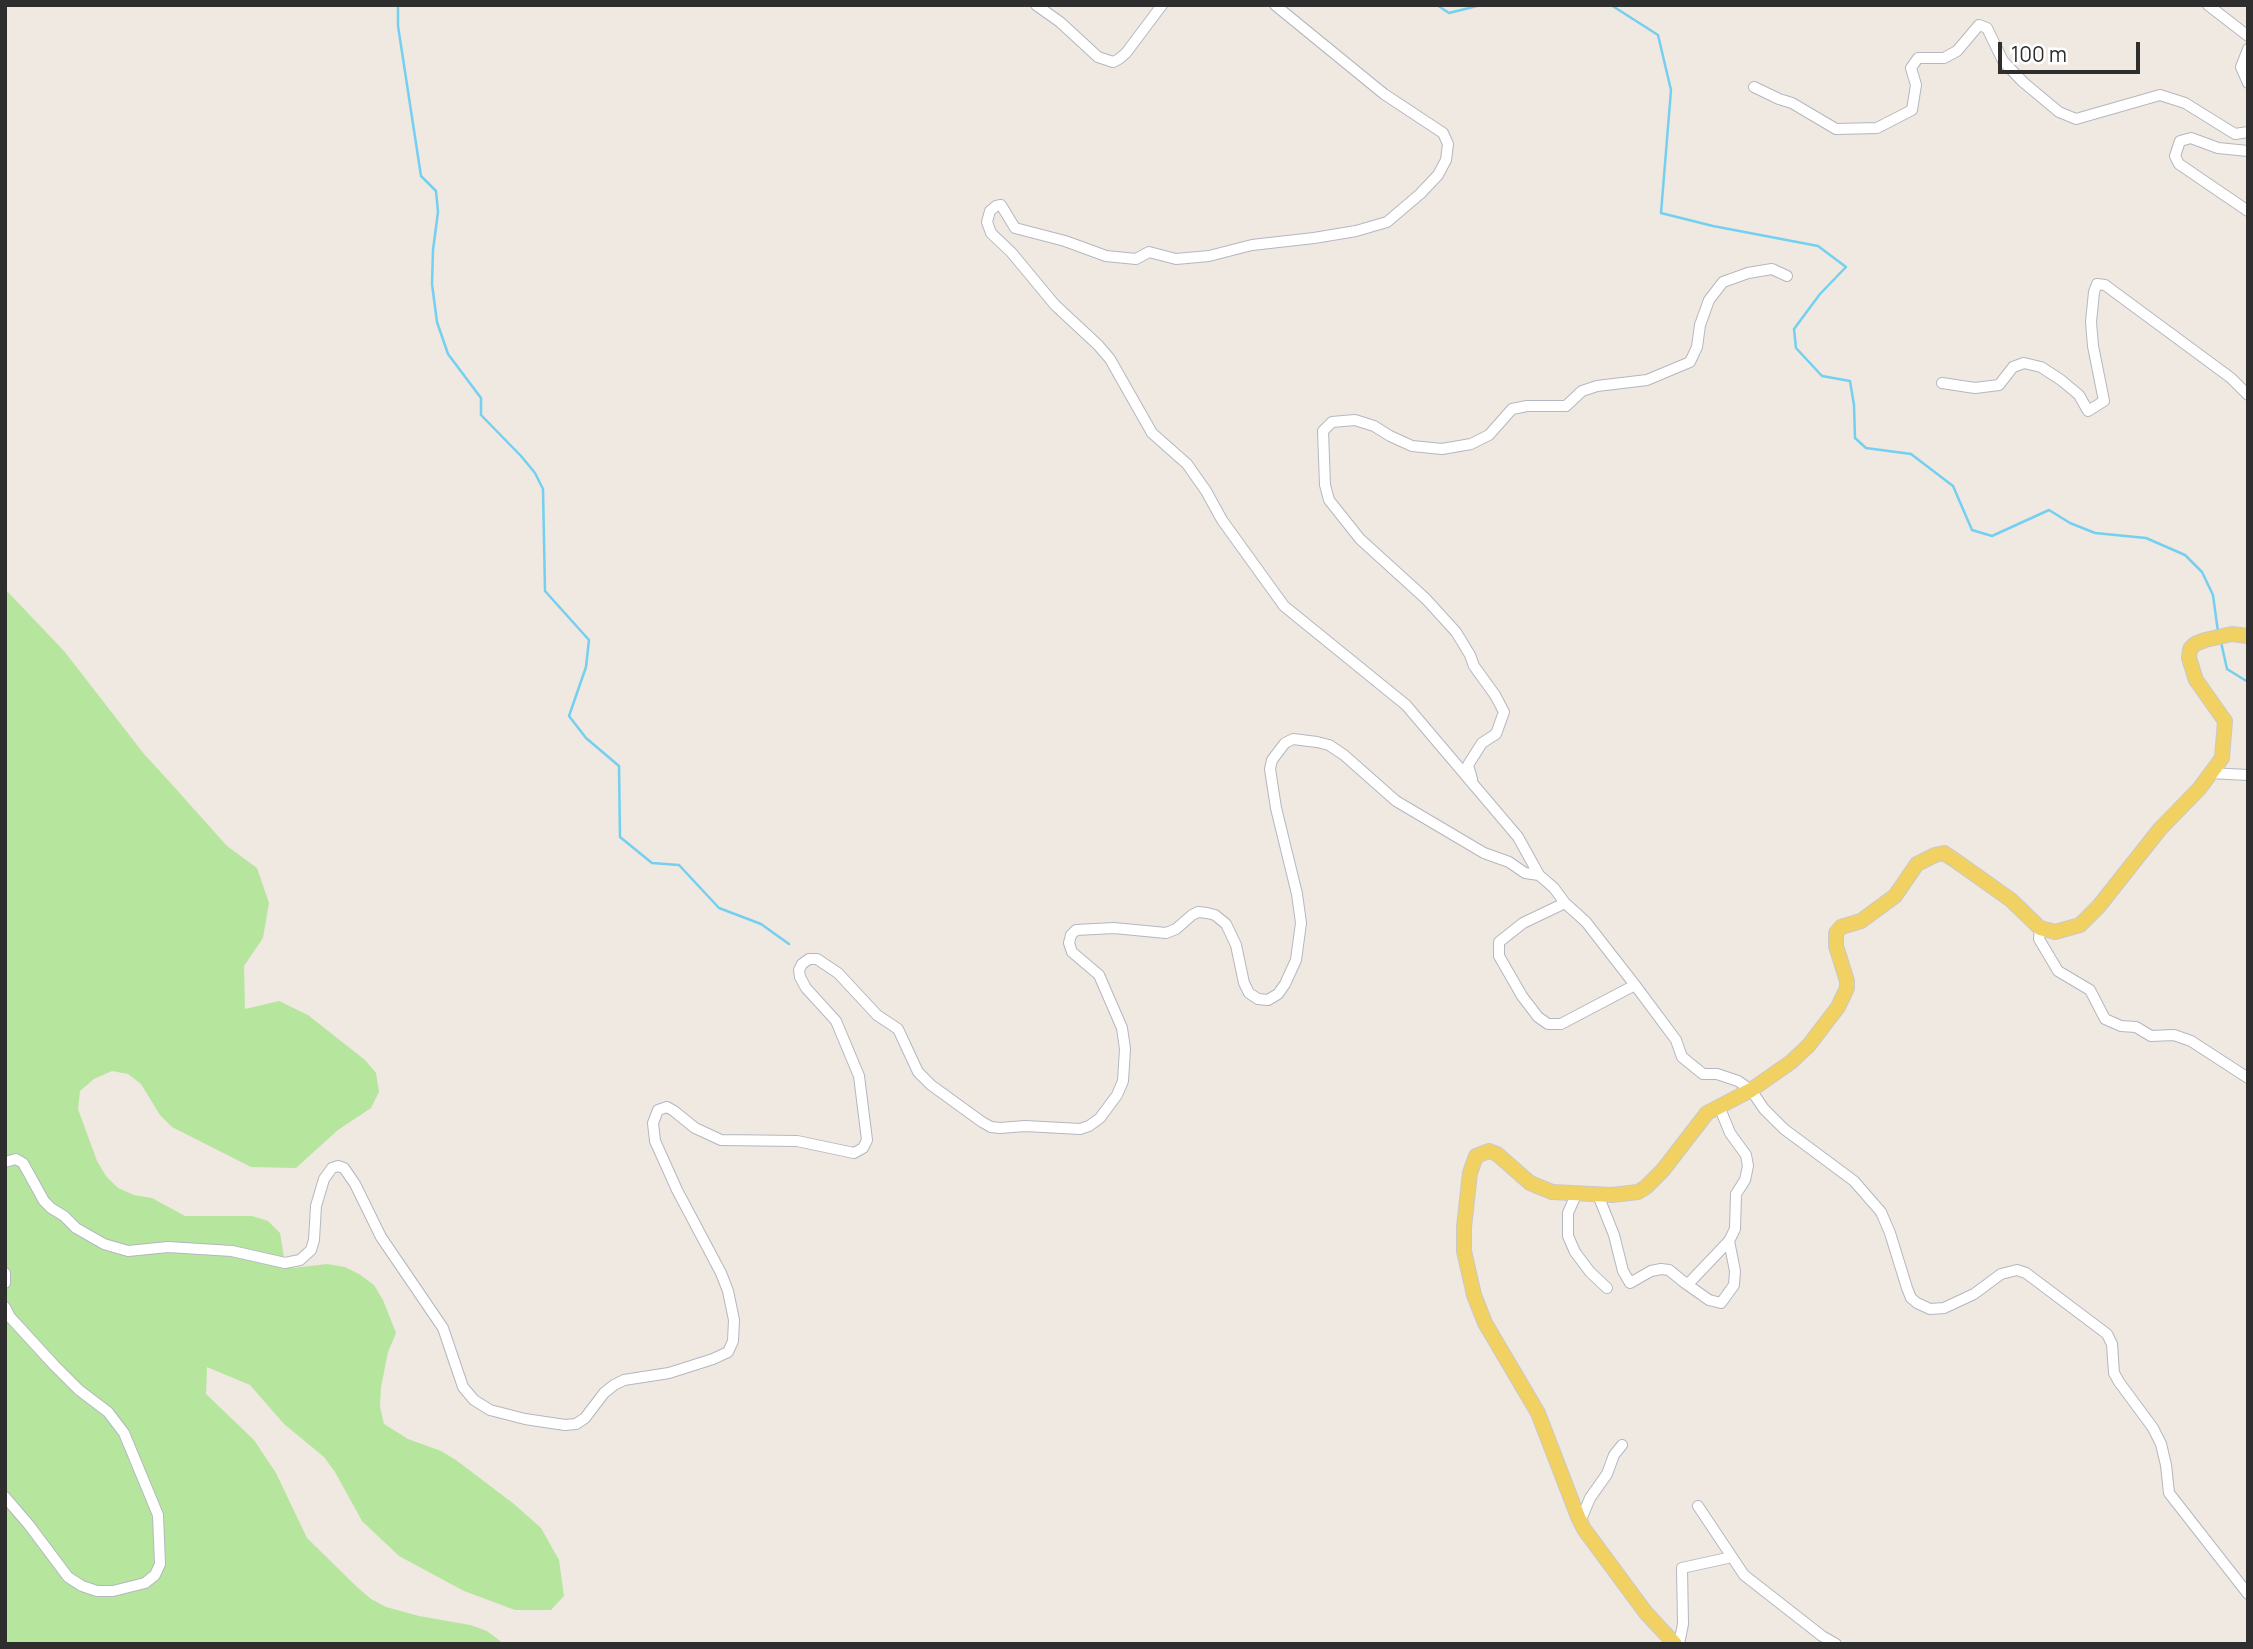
<!DOCTYPE html>
<html>
<head>
<meta charset="utf-8">
<style>
  body { margin:0 }
  #map { position:relative; width:2253px; height:1649px; overflow:hidden; background:#efe9e1; font-family:Manrope,sans-serif }
  canvas { display:block }
  .frame { position:absolute; inset:0; border:7px solid #2e2e2e; pointer-events:none }
  .scale { position:absolute; left:1998px; top:42px; width:142px; height:32px; box-sizing:border-box; border:4px solid #2e2e2e; border-top:0; padding-left:9px; font-size:21px; line-height:24px; white-space:nowrap; color:#2e2e2e; -webkit-text-stroke:5px #fff; paint-order:stroke }
</style>
</head>
<body>
<div id="map">
<canvas width="2253" height="1649"></canvas>
<div class="frame"></div>
<div class="scale">100 m</div>
</div>
<script>
const ctx = document.querySelector('canvas').getContext('2d');
ctx.lineJoin = 'round';
function paint(path, color) { ctx.fillStyle = color; ctx.fill(path, 'evenodd'); }
const toPath = rows => new Path2D(rows.map(r => 'M' + r).join(''));
function trace(path, color, width, dash) { ctx.strokeStyle = color; ctx.lineWidth = width; ctx.lineCap = dash ? 'butt' : 'round'; ctx.setLineDash(dash || []); ctx.stroke(path); }
paint(toPath([
  [5,589,64,651,144,754,167,779,227,846,257,868,269,903,263,938,244,966,245,1009,279,1001,308,1015,365,1060,376,1073,379,1092,371,1108,338,1130,296,1168,251,1167,172,1127,160,1115,141,1084,128,1074,112,1071,94,1079,80,1091,78,1109,97,1161,106,1176,118,1188,134,1195,152,1198,185,1216,252,1216,268,1221,280,1233,285,1263,293,1268,327,1264,345,1267,359,1274,374,1285,383,1300,396,1333,388,1352,381,1387,380,1407,384,1424,408,1439,441,1451,456,1460,514,1504,541,1528,559,1560,564,1596,551,1610,515,1610,464,1591,399,1556,362,1521,335,1472,324,1457,284,1424,250,1385,207,1367,206,1394,254,1440,276,1473,307,1538,357,1587,371,1599,386,1607,419,1616,470,1625,487,1631,504,1644,5,1644]
]), '#b6e59e');
trace(toPath([
  [398,5,398,26,421,176,436,191,438,212,433,250,432,284,437,322,448,354,481,398,481,415,521,456,535,473,543,489,545,591,589,640,586,667,569,716,586,738,619,766,620,837,652,863,679,865,719,908,761,924,789,944],
  [1437,5,1449,13,1481,5],
  [1611,5,1658,35,1671,90,1661,213,1713,226,1818,246,1846,267,1820,294,1794,329,1796,348,1822,376,1850,381,1854,405,1855,438,1866,448,1911,454,1953,486,1972,530,1992,536,2049,510,2070,523,2095,533,2146,538,2185,555,2202,572,2213,595,2218,632],
  [2221,642,2227,669,2248,682]
]), '#75cff0', 2.5);
const minor = toPath([
  [1036,5,1060,22,1098,57,1113,62,1119,59,1126,53,1162,5],
  [1275,5,1384,94,1443,133,1448,144,1446,160,1438,175,1420,194,1387,222,1356,231,1314,238,1252,245,1209,256,1176,259,1149,252,1136,259,1106,256,1065,241,1015,228,1001,205,996,206,990,211,987,222,991,233,1011,252,1055,305,1098,345,1110,359,1152,433,1187,464,1206,491,1222,520,1284,606,1406,705,1518,837,1539,875],
  [2208,5,2248,36],
  [2248,49,2241,67,2248,83],
  [1754,87,1779,99,1792,103,1836,129,1877,128,1912,110,1916,85,1911,68,1918,58,1944,58,1957,51,1979,25,1987,28,2003,61,2023,82,2059,112,2076,119,2160,95,2185,103,2235,134,2248,132],
  [2248,151,2218,148,2191,138,2180,141,2175,156,2179,164,2248,211],
  [1942,383,1975,388,1999,385,2013,367,2024,363,2041,367,2061,380,2079,395,2088,411,2104,401,2093,346,2091,322,2094,292,2097,284,2105,285,2231,378,2248,395],
  [2209,773,2248,775],
  [1472,779,1468,765,1482,743,1496,734,1504,712,1495,695,1474,666,1470,655,1456,632,1426,599,1360,539,1329,500,1325,485,1323,431,1332,422,1355,420,1374,426,1390,436,1412,446,1442,449,1471,444,1489,435,1512,409,1527,406,1566,406,1582,391,1597,386,1647,380,1690,362,1697,347,1700,325,1709,300,1723,282,1748,273,1772,269,1787,276],
  [1565,903,1523,923,1499,942,1499,956,1522,996,1538,1017,1548,1024,1561,1024,1635,985],
  [2040,928,2039,939,2058,971,2090,990,2105,1019,2121,1026,2136,1027,2151,1036,2174,1035,2191,1041,2248,1078],
  [5,1162,16,1159,23,1163,44,1201,51,1208,64,1216,76,1228,104,1244,128,1251,168,1247,232,1251,285,1263,300,1260,311,1250,314,1240,316,1206,324,1179,332,1168,338,1166,344,1168,355,1184,381,1237,443,1328,463,1387,474,1400,490,1410,525,1419,565,1425,576,1424,585,1418,604,1393,614,1385,624,1380,669,1373,713,1359,728,1352,733,1341,734,1320,728,1291,721,1273,677,1190,655,1141,653,1123,658,1110,667,1107,674,1111,695,1128,721,1140,797,1141,854,1153,863,1148,867,1140,859,1076,836,1021,806,988,800,977,799,970,802,964,809,959,817,959,838,973,877,1015,898,1029,918,1072,931,1085,982,1122,991,1127,1000,1128,1025,1126,1080,1129,1089,1126,1100,1118,1117,1095,1123,1081,1125,1049,1122,1028,1099,975,1072,952,1069,943,1071,935,1076,930,1114,928,1166,933,1176,929,1192,915,1198,912,1207,913,1215,915,1226,924,1236,945,1244,983,1249,993,1258,999,1268,1000,1278,994,1285,984,1296,960,1301,923,1297,894,1276,808,1270,769,1272,760,1285,743,1293,739,1317,742,1329,745,1344,755,1396,801,1484,853,1509,862,1525,873,1539,875,1554,888,1565,903,1586,922,1635,985,1676,1040,1682,1057,1703,1074,1717,1074,1738,1081,1751,1090,1764,1109,1784,1129,1854,1181,1881,1212,1890,1233,1907,1288,1911,1298,1917,1303,1930,1309,1944,1308,1974,1294,2001,1274,2017,1270,2026,1273,2107,1334,2112,1344,2114,1373,2119,1382,2153,1428,2161,1444,2166,1465,2169,1493,2248,1594],
  [1579,1194,1575,1197,1568,1213,1568,1236,1575,1252,1590,1272,1607,1288],
  [1598,1195,1614,1235,1623,1271,1630,1283,1651,1271,1661,1269,1669,1270,1685,1283,1690,1282,1729,1241,1735,1229,1736,1194,1745,1180,1748,1166,1746,1155,1730,1133,1719,1106],
  [5,1273,5,1283],
  [1685,1283,1709,1300,1721,1303,1734,1285,1735,1271,1729,1241],
  [5,1307,10,1317,54,1365,79,1390,108,1412,124,1433,158,1515,160,1564,155,1575,145,1583,113,1591,97,1591,82,1586,68,1577,29,1525,5,1497],
  [1698,1506,1744,1575,1822,1636,1836,1644],
  [1580,1522,1590,1498,1607,1474,1614,1455,1622,1445],
  [1679,1644,1683,1624,1682,1568,1732,1557]
]);
const major = toPath([
  [1675,1644,1646,1613,1584,1529,1578,1517,1538,1413,1485,1323,1474,1295,1464,1251,1464,1227,1470,1173,1476,1156,1489,1151,1497,1154,1530,1183,1552,1192,1612,1195,1638,1192,1646,1187,1663,1170,1707,1113,1751,1090,1791,1062,1809,1045,1838,1007,1847,988,1847,981,1836,946,1836,933,1841,927,1861,921,1895,896,1917,864,1935,855,1944,853,1956,861,2011,900,2040,928,2055,932,2080,925,2099,906,2160,829,2199,789,2222,758,2225,721,2196,680,2189,658,2190,649,2195,644,2205,640,2232,634,2248,636]
]);
trace(minor, '#b4b7c1', 12);
trace(major, '#c9c9c9', 16);
trace(minor, '#fff', 10);
trace(major, '#f2d163', 14);
</script>
</body>
</html>
